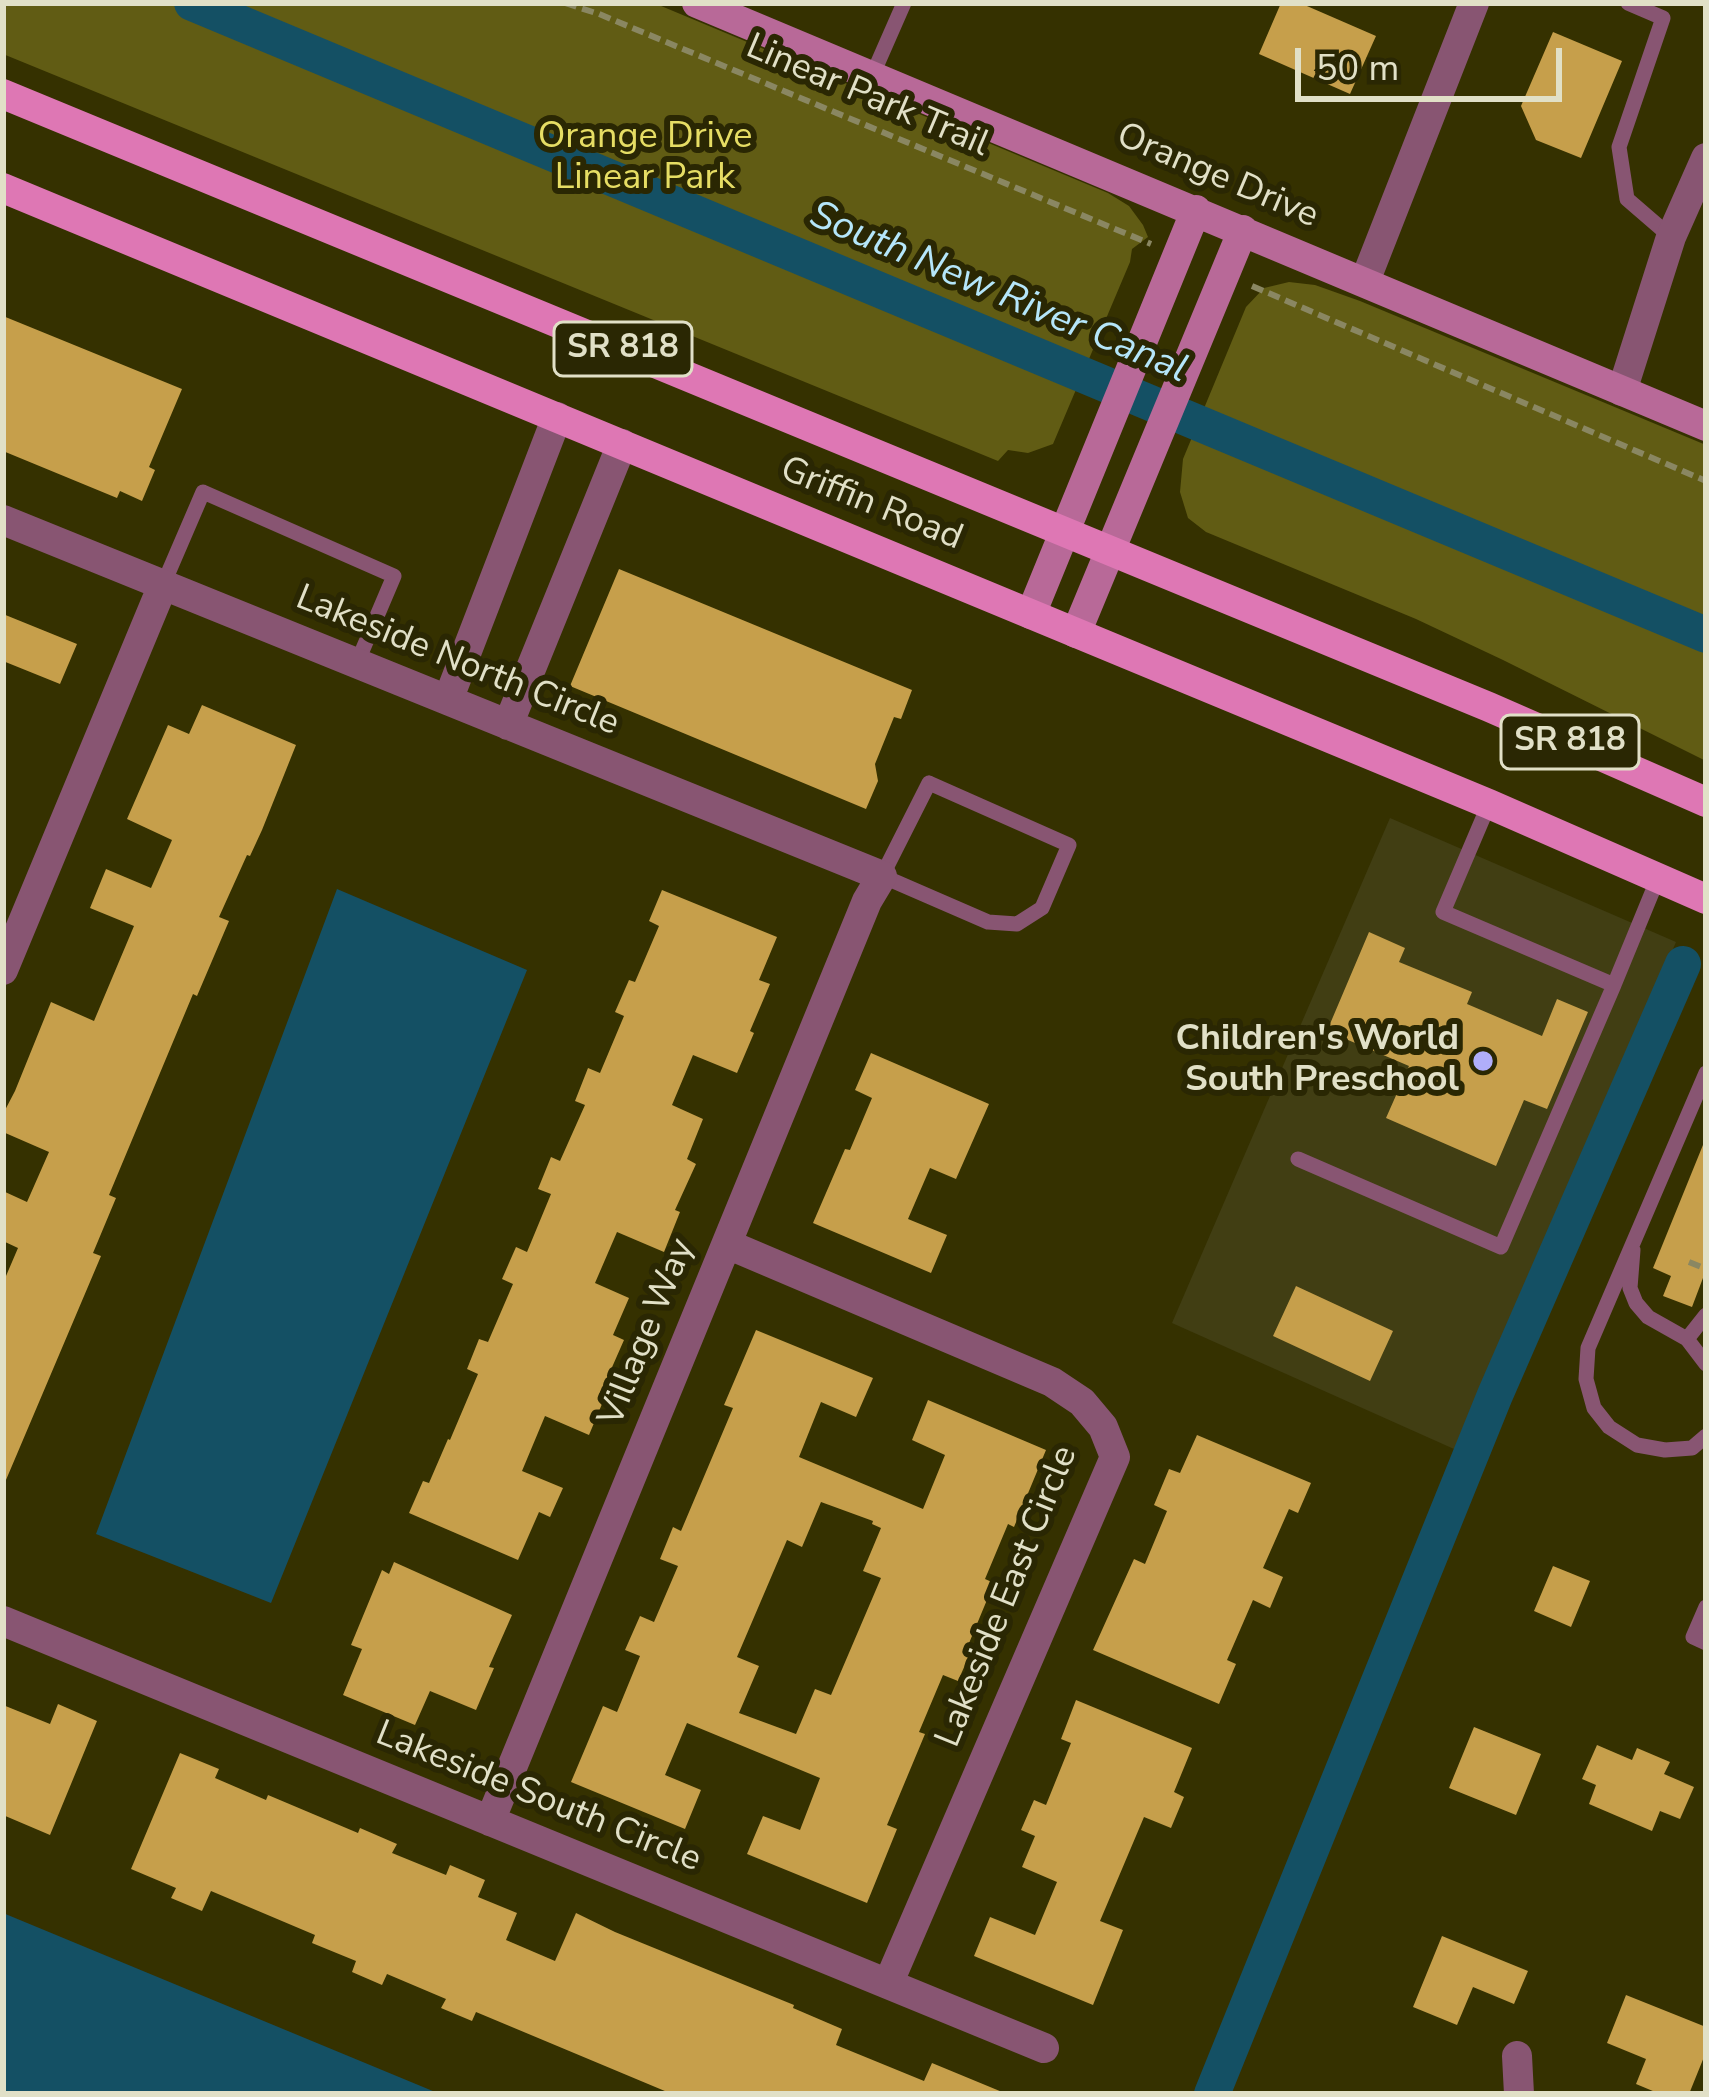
<!DOCTYPE html>
<html>
<head>
<meta charset="utf-8">
<style>
  body { margin:0 }
  #map { position:relative; width:1709px; height:2097px; overflow:hidden; background:#353100; font-family:"Nunito Sans",sans-serif }
  canvas { display:block }
  .frame { position:absolute; inset:0; border:6px solid #e1e0c7; pointer-events:none }
  .scale { position:absolute; left:1295px; top:48px; width:267px; height:54px; box-sizing:border-box; border:6px solid #e1e0c7; border-top:0; padding-left:15px; font-size:36px; line-height:42px; white-space:nowrap; color:#e1e0c7; -webkit-text-stroke:9px #2a2703; paint-order:stroke }
</style>
</head>
<body>
<div id="map">
<canvas width="1709" height="2097"></canvas>
<div class="frame"></div>
<div class="scale">50 m</div>
</div>
<script>
const ctx = document.querySelector('canvas').getContext('2d');
ctx.lineJoin = 'round';
function paint(path, color) { ctx.fillStyle = color; ctx.fill(path, 'evenodd'); }
const toPath = rows => new Path2D(rows.map(r => 'M' + r).join(''));
function trace(path, color, width, dash) { ctx.strokeStyle = color; ctx.lineWidth = width; ctx.lineCap = dash ? 'butt' : 'round'; ctx.setLineDash(dash || []); ctx.stroke(path); }
function label(font, color, halo, rows, align = 'center') {
  ctx.font = font + ' "Nunito Sans",sans-serif'; ctx.lineWidth = 12; ctx.setLineDash([]); ctx.textBaseline = 'middle'; ctx.strokeStyle = halo; ctx.fillStyle = color; for (const [text, x, y, turn = 0] of rows) {
    ctx.save(); ctx.translate(x, y); ctx.rotate((+turn || 0) * Math.PI / 180); ctx.textAlign = isNaN(turn) ? turn : align; if (halo) ctx.strokeText(text, 0, 0); ctx.fillText(text, 0, 0); ctx.restore();
  }
}
paint(toPath([
  [1390,818,1676,942,1525,1292,1463,1453,1172,1323]
]), '#413e13');
paint(toPath([
  [3,3,654,3,1108,193,1129,206,1143,225,1148,237,1132,249,1130,262,1053,444,1028,453,1008,450,998,461,3,54],
  [1289,282,1315,285,1360,301,1706,445,1706,761,1503,660,1416,619,1206,532,1188,518,1180,492,1183,459,1246,307,1264,288]
]), '#615c14');
paint(toPath([
  [337,889,527,970,271,1603,96,1534],
  [3,1913,440,2094,3,2094]
]), '#145064');
trace(toPath([
  [192,3,1706,635],
  [1212,2094,1495,1395,1683,964]
]), '#145064', 36);
paint(toPath([
  [1281,3,1300,3,1376,36,1350,94,1259,54],
  [1553,32,1622,61,1581,158,1536,140,1521,106],
  [3,316,182,389,149,467,155,470,142,501,120,491,117,498,3,451],
  [619,569,912,690,901,719,894,717,875,764,878,781,866,809,570,686],
  [3,614,77,644,60,684,3,661],
  [202,705,296,745,262,830,250,856,247,855,219,917,229,921,197,996,193,994,109,1195,116,1198,93,1253,101,1256,3,1487,3,1283,18,1248,3,1241,3,1191,27,1202,49,1152,3,1132,3,1114,15,1091,51,1002,94,1021,134,926,90,908,106,869,151,888,172,840,127,819,168,725,189,734],
  [662,890,777,937,759,980,770,984,750,1031,754,1033,737,1073,693,1055,672,1105,703,1119,687,1159,696,1164,675,1210,680,1212,664,1252,617,1232,595,1283,629,1298,613,1335,624,1340,602,1390,607,1392,589,1435,545,1416,522,1471,563,1488,550,1517,539,1512,518,1560,409,1513,423,1481,429,1483,448,1439,450,1440,478,1374,467,1369,479,1339,488,1342,513,1284,502,1279,516,1247,527,1252,551,1194,538,1189,551,1157,560,1161,585,1105,575,1101,588,1068,600,1073,624,1016,615,1012,629,980,635,982,659,926,649,921],
  [1369,932,1405,948,1399,962,1472,992,1467,1004,1542,1036,1557,999,1588,1012,1547,1109,1524,1100,1496,1166,1386,1118,1409,1066,1327,1031],
  [871,1053,989,1104,956,1179,930,1168,908,1219,947,1235,931,1273,813,1223,845,1149,850,1150,872,1098,855,1090],
  [1705,1140,1706,1270,1692,1307,1663,1296,1671,1276,1653,1268],
  [1296,1286,1393,1331,1370,1381,1273,1336],
  [756,1330,873,1378,856,1417,821,1402,799,1457,885,1493,923,1509,945,1455,912,1440,928,1400,1046,1450,1014,1527,1008,1524,985,1579,994,1583,967,1648,972,1649,958,1681,943,1675,919,1732,925,1734,887,1825,897,1829,867,1903,747,1854,763,1816,800,1830,820,1778,687,1723,665,1775,701,1790,685,1829,571,1782,603,1706,617,1712,640,1656,625,1650,640,1616,654,1622,678,1566,660,1559,673,1527,681,1531,733,1408,724,1405],
  [821,1502,873,1521,872,1524,881,1528,863,1571,881,1578,831,1695,815,1689,796,1734,739,1713,759,1666,737,1657,787,1540,802,1547],
  [1197,1435,1311,1483,1298,1513,1289,1509,1263,1568,1283,1577,1270,1608,1253,1600,1227,1660,1236,1664,1219,1704,1093,1650,1134,1559,1145,1564,1167,1511,1154,1505,1169,1469,1180,1473],
  [394,1562,512,1615,489,1667,494,1668,476,1710,430,1691,415,1725,343,1695,362,1649,351,1645,382,1570,389,1574],
  [1553,1566,1590,1581,1571,1627,1534,1611],
  [1076,1700,1192,1748,1174,1792,1184,1797,1171,1828,1144,1817,1100,1921,1123,1930,1093,2005,974,1956,990,1917,1035,1935,1057,1882,1022,1867,1035,1836,1021,1830,1034,1800,1046,1805,1071,1743,1061,1739],
  [58,1704,97,1721,50,1835,3,1815,3,1705,50,1724],
  [1474,1727,1541,1754,1516,1815,1449,1788],
  [1597,1745,1632,1760,1637,1748,1670,1762,1664,1774,1694,1787,1680,1819,1660,1811,1652,1831,1589,1804,1596,1785,1582,1779],
  [180,1753,219,1769,215,1778,266,1800,268,1795,358,1833,360,1828,397,1844,392,1853,446,1875,450,1865,485,1880,478,1897,517,1913,506,1940,555,1961,576,1913,615,1932,794,2005,793,2008,842,2029,836,2045,924,2081,932,2063,1007,2094,672,2094,476,2012,472,2021,441,2008,446,1999,387,1974,382,1985,352,1972,356,1961,312,1943,315,1935,211,1891,202,1911,171,1898,176,1888,131,1869],
  [1442,1936,1528,1971,1514,2004,1473,1987,1457,2025,1413,2007],
  [1626,1995,1706,2027,1706,2052,1689,2094,1660,2094,1636,2084,1646,2059,1607,2043]
]), '#c69f4b');
trace(toPath([
  [565,3,599,14,1151,244],
  [1252,286,1706,481],
  [1689,1262,1706,1269]
]), '#8a8762', 6, [12, 6]);
trace(toPath([
  [1628,3,1663,18,1619,147,1627,199,1671,237],
  [872,76,904,3],
  [163,585,203,492,394,576,357,663],
  [929,783,1069,845,1042,908,1017,924,988,922,882,876,929,783],
  [1614,985,1658,878],
  [1706,1073,1588,1348,1586,1379,1594,1408,1609,1427,1637,1445,1665,1450,1692,1448,1706,1436],
  [1298,1159,1501,1247,1614,985,1443,912,1489,804],
  [1633,1250,1630,1288,1636,1303,1648,1317,1687,1339,1706,1364],
  [1687,1339,1706,1315],
  [1706,1607,1693,1637,1706,1643]
]), '#885572', 15);
trace(toPath([
  [1365,281,1474,3],
  [1622,391,1671,237,1706,158],
  [3,520,882,876,867,901,490,1821],
  [448,700,557,417],
  [508,725,622,444],
  [3,970,163,585],
  [727,1244,1052,1382,1082,1402,1103,1427,1115,1457,888,1984],
  [3,1621,1044,2048],
  [1517,2056,1519,2094]
]), '#885572', 30);
trace(toPath([
  [697,3,1706,426],
  [1031,614,1196,210],
  [1076,633,1243,230]
]), '#b86998', 30);
trace(toPath([
  [3,94,1489,707,1706,802],
  [3,188,1489,804,1706,899]
]), '#de77b4', 30);
for (const [x, y, r, color] of [
  [1483,1061,12,"#b0aefa"]
]) { const dot = new Path2D(); dot.arc(x, y, r, 0, 2 * Math.PI); ctx.fillStyle = color; ctx.fill(dot); trace(dot, '#2a2703', 4.5); }
for (const [x, y, w] of [
  [623,349,138],
  [1570,742,138]
]) { const box = new Path2D(); box.roundRect(x - w / 2, y - 27, w, 54, 9); ctx.fillStyle = '#2a2703'; ctx.fill(box); trace(box, '#e1e0c7', 3); }
label('bold 33px', '#e1e0c7', null, [
  ["SR 818",623,349],
  ["SR 818",1570,742]
]);
label('36px', '#e1e0c7', '#2a2703', [
  ["Linear Park Trail",867,97,23],
  ["Orange Drive",1217,177,23],
  ["Griffin Road",871,505,22],
  ["Lakeside North Circle",457,662,22],
  ["Village Way",648,1333,-68],
  ["Lakeside East Circle",1008,1597,-68],
  ["Lakeside South Circle",538,1798,22]
]);
label('36px', '#e6dd64', '#2a2703', [
  ["Orange Drive",645,138],
  ["Linear Park",645,179]
]);
label('bold 36px', '#e1e0c7', '#2a2703', [
  ["Children's World",1459,1040],
  ["South Preschool",1459,1081]
], 'right');
label('italic 39px', '#b5e6fa', '#2a2703', [
  ["South New River Canal",998,294,23]
]);
</script>
</body>
</html>
